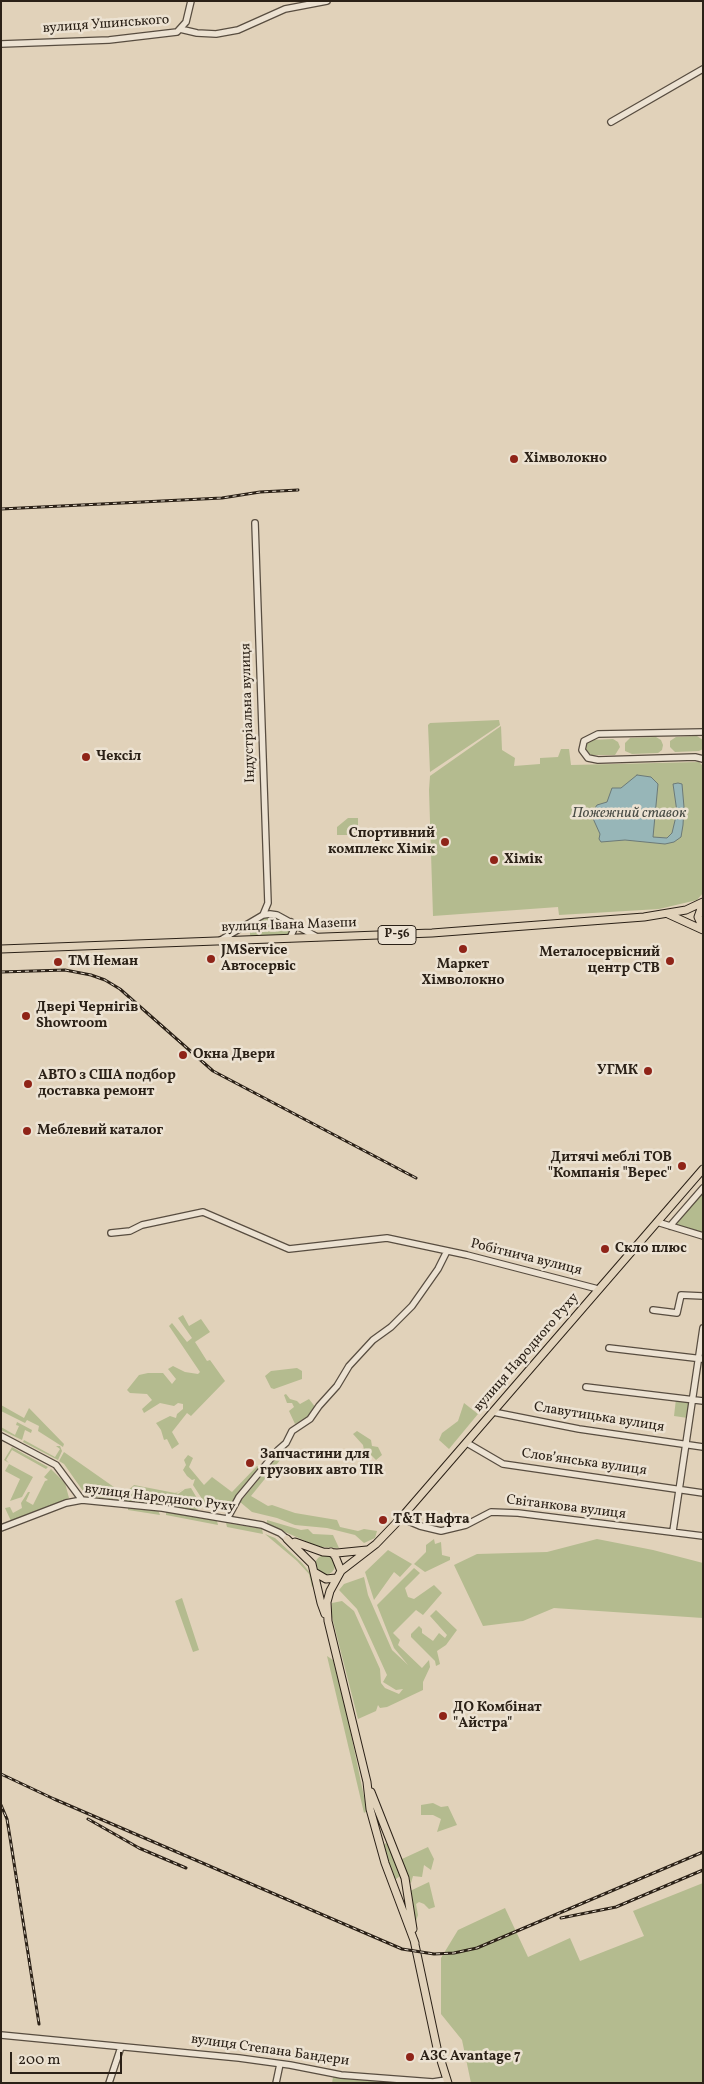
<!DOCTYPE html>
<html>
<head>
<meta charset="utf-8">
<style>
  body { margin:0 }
  #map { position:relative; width:704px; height:2084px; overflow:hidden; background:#e1d2ba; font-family:Vollkorn,serif }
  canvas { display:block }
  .frame { position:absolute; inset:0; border:2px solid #2b2117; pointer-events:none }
  .scale { position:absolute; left:10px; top:2052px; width:112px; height:22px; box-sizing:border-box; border:2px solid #2b2117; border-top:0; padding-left:6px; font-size:15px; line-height:18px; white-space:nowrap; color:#2b2117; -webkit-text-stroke:4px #ece2d2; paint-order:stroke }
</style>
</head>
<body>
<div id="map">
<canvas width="704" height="2084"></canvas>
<div class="frame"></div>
<div class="scale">200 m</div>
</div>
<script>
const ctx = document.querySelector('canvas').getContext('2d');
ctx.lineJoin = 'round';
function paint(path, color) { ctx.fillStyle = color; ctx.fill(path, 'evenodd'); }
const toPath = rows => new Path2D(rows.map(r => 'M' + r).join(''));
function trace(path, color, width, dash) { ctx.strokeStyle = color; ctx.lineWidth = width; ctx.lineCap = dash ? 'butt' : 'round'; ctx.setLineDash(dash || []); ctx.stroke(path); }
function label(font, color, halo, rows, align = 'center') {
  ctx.font = font + ' Vollkorn,serif'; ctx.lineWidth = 5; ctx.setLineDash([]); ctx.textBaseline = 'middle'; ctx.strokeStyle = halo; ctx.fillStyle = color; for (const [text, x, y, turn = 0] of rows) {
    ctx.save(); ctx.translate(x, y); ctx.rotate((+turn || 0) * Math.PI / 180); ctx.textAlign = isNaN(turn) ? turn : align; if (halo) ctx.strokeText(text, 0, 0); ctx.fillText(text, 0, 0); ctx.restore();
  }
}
paint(toPath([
  [499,720,500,725,430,772,428,725,430,723],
  [501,726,502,750,515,758,514,766,540,764,540,758,558,757,561,749,569,749,571,765,699,762,702,765,703,781,703,893,697,900,659,909,559,915,558,907,433,916,429,790,430,776],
  [697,736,703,740,703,749,699,751,675,752,670,747,670,741,676,737],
  [656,737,661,740,663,745,662,750,658,753,632,754,625,751,625,743,630,738],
  [613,739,618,742,620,747,615,755,591,755,586,750,587,742,592,740],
  [348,818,358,818,358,835,337,835,337,827],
  [275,916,288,922,292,929,290,935,251,936,250,935,250,927,254,923,266,917],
  [703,1190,703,1234,673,1225],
  [183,1315,189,1326,201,1319,210,1332,195,1342,207,1361,210,1360,225,1381,191,1416,187,1413,172,1432,179,1444,172,1449,167,1439,164,1440,161,1430,156,1423,170,1416,176,1418,177,1414,183,1409,183,1404,178,1403,174,1406,160,1403,144,1413,142,1409,152,1400,147,1394,130,1393,127,1390,139,1375,148,1373,163,1373,172,1384,176,1379,168,1369,173,1366,185,1372,198,1374,200,1372,169,1326,172,1323,187,1342,192,1338,178,1318],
  [297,1368,302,1371,302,1379,274,1389,271,1388,265,1376,271,1371],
  [286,1394,290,1399,297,1401,300,1404,309,1399,316,1408,306,1418,295,1424,289,1411,294,1407,292,1403,287,1403,284,1395],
  [676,1399,689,1401,688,1418,674,1416],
  [464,1403,478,1414,449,1449,439,1440,442,1433,458,1421],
  [1,1405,24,1418,29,1408,64,1444,63,1447,38,1431,39,1426,27,1420,25,1423,1,1411],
  [17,1422,32,1430,31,1433,25,1430,22,1440,1,1430,1,1427,15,1435,19,1426,16,1425],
  [357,1431,371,1440,372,1446,378,1447,382,1455,376,1460,368,1452,364,1450,363,1445,353,1434],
  [24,1440,55,1457,60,1449,56,1446,60,1446,62,1451,58,1460,23,1442],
  [12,1447,24,1454,48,1467,46,1469,12,1450,6,1460,9,1463,4,1460],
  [284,1449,287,1450,285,1454,251,1496,268,1506,272,1505,295,1513,337,1520,340,1527,358,1531,364,1529,377,1531,375,1538,364,1543,355,1535,327,1528,295,1525,277,1518,252,1512,240,1502],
  [64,1452,121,1492,125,1493,134,1485,175,1493,184,1489,176,1493,178,1494,185,1489,191,1488,201,1505,200,1508,196,1511,90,1496,83,1491,64,1464,59,1461],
  [188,1455,193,1458,189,1467,204,1485,212,1477,232,1492,257,1466,260,1468,231,1504,206,1505,193,1485,195,1479,192,1480,187,1476,183,1470,186,1465,184,1460],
  [9,1464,33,1477,22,1497,10,1501,20,1479,5,1471],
  [51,1469,65,1483,69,1498,11,1521,5,1508,10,1507,13,1513,22,1508,21,1503,28,1492,30,1492,26,1501,33,1505,45,1481,48,1480,44,1477],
  [128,1506,158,1510,160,1515,128,1510],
  [166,1512,217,1521,218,1525,166,1515],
  [267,1520,301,1530,308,1529,313,1534,333,1535,339,1548,319,1547,267,1524],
  [226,1523,262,1529,263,1534,227,1527],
  [265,1534,275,1538,302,1563,310,1573,314,1585,312,1587,309,1574,297,1561],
  [434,1539,435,1544,441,1542,442,1555,450,1557,450,1560,425,1572,414,1564,426,1552,426,1545],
  [597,1539,653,1550,703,1563,703,1618,554,1608,523,1621,483,1626,454,1565,477,1554,547,1552],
  [388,1550,412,1564,400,1577,394,1572,374,1600,365,1572],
  '315 1565a10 10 0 1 1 20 0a10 10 0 1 1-20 0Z',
  [414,1568,420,1573,405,1588,408,1597,414,1599,434,1585,442,1593,423,1615,416,1610,393,1633,400,1640,398,1645,422,1668,429,1660,430,1667,423,1682,423,1690,387,1707,380,1708,378,1705,376,1711,358,1719,332,1617,332,1603,342,1601,354,1611,380,1669,381,1683,385,1688,399,1694,403,1689,396,1690,383,1682,387,1675,357,1609,339,1590,344,1584,364,1577,368,1595,392,1650,408,1665,394,1648,377,1605],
  [182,1598,199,1650,193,1652,175,1601],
  [436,1610,457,1630,446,1645,437,1651,440,1664,436,1666,435,1661,411,1637,411,1634,419,1626,422,1629,422,1633,433,1641,439,1633,445,1638,447,1635,430,1616],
  [327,1656,333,1660,348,1720,367,1811,364,1813],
  [433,1803,441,1807,448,1806,457,1825,437,1832,441,1819,433,1815,421,1815,421,1805],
  [386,1843,389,1846,400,1876,396,1879,394,1878,382,1846],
  [428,1847,434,1859,431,1870,424,1865,422,1877,413,1876,411,1883,409,1882,402,1859],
  [429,1882,435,1907,429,1909,424,1904,419,1902,416,1904,418,1915,416,1921,410,1891],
  [703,1883,703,2083,471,2083,462,2040,441,2014,441,1958,458,1930,505,1908,528,1957,570,1938,580,1961,644,1936,633,1911],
  [333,2077,395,2083,332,2083]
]), '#b4bb8f');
const water = toPath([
  [637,775,651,777,658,784,653,837,667,838,672,833,677,812,673,784,678,783,682,784,684,807,683,825,681,837,674,842,665,844,625,840,601,842,599,839,600,834,591,814,597,805,607,802,612,788,621,788,637,775]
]);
paint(water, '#97b6b8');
trace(water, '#6c7a78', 1);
const minor = toPath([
  [180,29,197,33,216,34,238,30,285,9,327,1],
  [1,44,109,40,177,32,186,22,191,1],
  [611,122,703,69],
  [255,523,268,903,263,915],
  [703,732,598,734,584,741,582,750,588,758,598,760,695,757,703,759],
  [290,938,294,929,291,922],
  [219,941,263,915,270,914,277,915,317,937],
  [657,1222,703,1236],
  [670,1226,703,1188],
  [111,1233,130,1231,142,1225,203,1212,289,1249,387,1238,467,1255,598,1289],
  [653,1310,677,1313,681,1295,703,1296],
  [609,1348,703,1359],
  [586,1387,703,1401],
  [493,1412,579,1429,703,1447],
  [1,1436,56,1465,82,1500],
  [467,1443,503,1464,703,1493],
  [401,1518,420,1526,441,1531,466,1525,491,1512,518,1513,703,1536],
  [227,1519,239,1497,278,1450,286,1443,292,1431,310,1419,319,1406,337,1386,349,1366,373,1340,391,1327,412,1306,438,1269,447,1251],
  [1,1528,66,1503,82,1500,162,1508,262,1525,280,1533,287,1539],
  [673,1531,703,1328],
  [1,2035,239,2058,290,2065,341,2075,433,2082,446,2080],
  [109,2083,121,2047],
  [276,2083,280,2064]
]);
const major = toPath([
  [703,903,698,917,703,928],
  [668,914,703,930],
  [1,949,432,933,644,917,686,910,703,902],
  [287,1539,312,1564,321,1603,325,1614],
  [295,1542,323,1552,337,1553,367,1550],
  [331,1552,335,1556,341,1571],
  [314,1572,326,1579,336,1578],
  [371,1792,405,1878,413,1929],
  [414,1940,437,2048,448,2083],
  [415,1943,385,1863,370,1809,367,1782,328,1621,327,1602,330,1591,341,1571,376,1544,401,1518,703,1169]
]);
trace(minor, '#584d40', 8);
trace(major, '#2b2117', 9);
trace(minor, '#ece2d2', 5.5);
trace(major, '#e1d2ba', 7);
const rail = toPath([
  [1,509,222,498,260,492,298,490],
  [1,972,65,970,91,975,105,980,120,989,213,1071,416,1178],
  [1,1774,54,1799,402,1949,434,1954,454,1953,477,1948,703,1852],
  [1,1805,7,1819,12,1850,39,2024],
  [88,1819,139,1848,186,1868],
  [561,1918,616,1907,703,1870]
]);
trace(rail, '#2b2117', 3);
trace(rail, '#ece2d2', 1, [4]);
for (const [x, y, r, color] of [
  [514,459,5,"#8f2418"],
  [86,757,5,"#8f2418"],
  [445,842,5,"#8f2418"],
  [494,860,5,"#8f2418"],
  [463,949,5,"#8f2418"],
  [211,959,5,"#8f2418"],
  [670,961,5,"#8f2418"],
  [58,962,5,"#8f2418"],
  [26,1016,5,"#8f2418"],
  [183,1055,5,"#8f2418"],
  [648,1071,5,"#8f2418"],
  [28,1084,5,"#8f2418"],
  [27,1131,5,"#8f2418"],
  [682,1166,5,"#8f2418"],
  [605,1249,5,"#8f2418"],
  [250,1463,5,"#8f2418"],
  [383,1520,5,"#8f2418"],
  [443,1716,5,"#8f2418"],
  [410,2057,5,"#8f2418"]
]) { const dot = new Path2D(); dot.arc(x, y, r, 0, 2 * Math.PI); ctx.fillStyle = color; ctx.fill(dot); trace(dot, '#ece2d2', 2); }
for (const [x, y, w] of [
  [397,935,38]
]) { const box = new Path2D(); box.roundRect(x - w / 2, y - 9.5, w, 19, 4); ctx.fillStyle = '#ece2d2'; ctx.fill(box); trace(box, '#2b2117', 1); }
label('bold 12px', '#2b2117', null, [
  ["Р-56",397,935]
]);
label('14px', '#2b2117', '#ece2d2', [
  ["вулиця Ушинського",106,25,-4],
  ["Індустріальна вулиця",249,713,-92],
  ["вулиця Івана Мазепи",289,926,-2],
  ["Робітнича вулиця",526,1258,14],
  ["вулиця Народного Руху",527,1353,-49],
  ["Славутицька вулиця",599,1418,9],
  ["Словʼянська вулиця",584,1463,8],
  ["вулиця Народного Руху",160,1499,7],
  ["Світанкова вулиця",566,1508,7],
  ["вулиця Степана Бандери",270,2051,8]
]);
label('bold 14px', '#2b2117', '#ece2d2', [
  ["Хімволокно",524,459],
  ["Чексіл",96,757],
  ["Спортивний",435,834,"right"],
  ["комплекс Хімік",435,850,"right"],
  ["Хімік",504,860],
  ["JMService",221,951],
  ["Автосервіс",221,967],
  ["Металосервісний",660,953,"right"],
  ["центр СТВ",660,969,"right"],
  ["ТМ Неман",68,962],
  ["Маркет",463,965,"center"],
  ["Хімволокно",463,981,"center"],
  ["Двері Чернігів",36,1008],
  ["Showroom",36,1024],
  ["Окна Двери",193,1055],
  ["УГМК",638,1071,"right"],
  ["АВТО з США подбор",38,1076],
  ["доставка ремонт",38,1092],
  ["Меблевий каталог",37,1131],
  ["Дитячі меблі ТОВ",672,1158,"right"],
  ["\"Компанія \"Верес\"",672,1174,"right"],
  ["Скло плюс",615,1249],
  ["Запчастини для",260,1455],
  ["грузових авто TIR",260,1471],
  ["Т&Т Нафта",393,1520],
  ["ДО Комбінат",453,1708],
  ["\"Айстра\"",453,1724],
  ["АЗС Avantage 7",420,2057]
], 'left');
label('italic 15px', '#4b4e47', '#ece2d2', [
  ["Пожежний ставок",629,814]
]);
</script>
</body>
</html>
